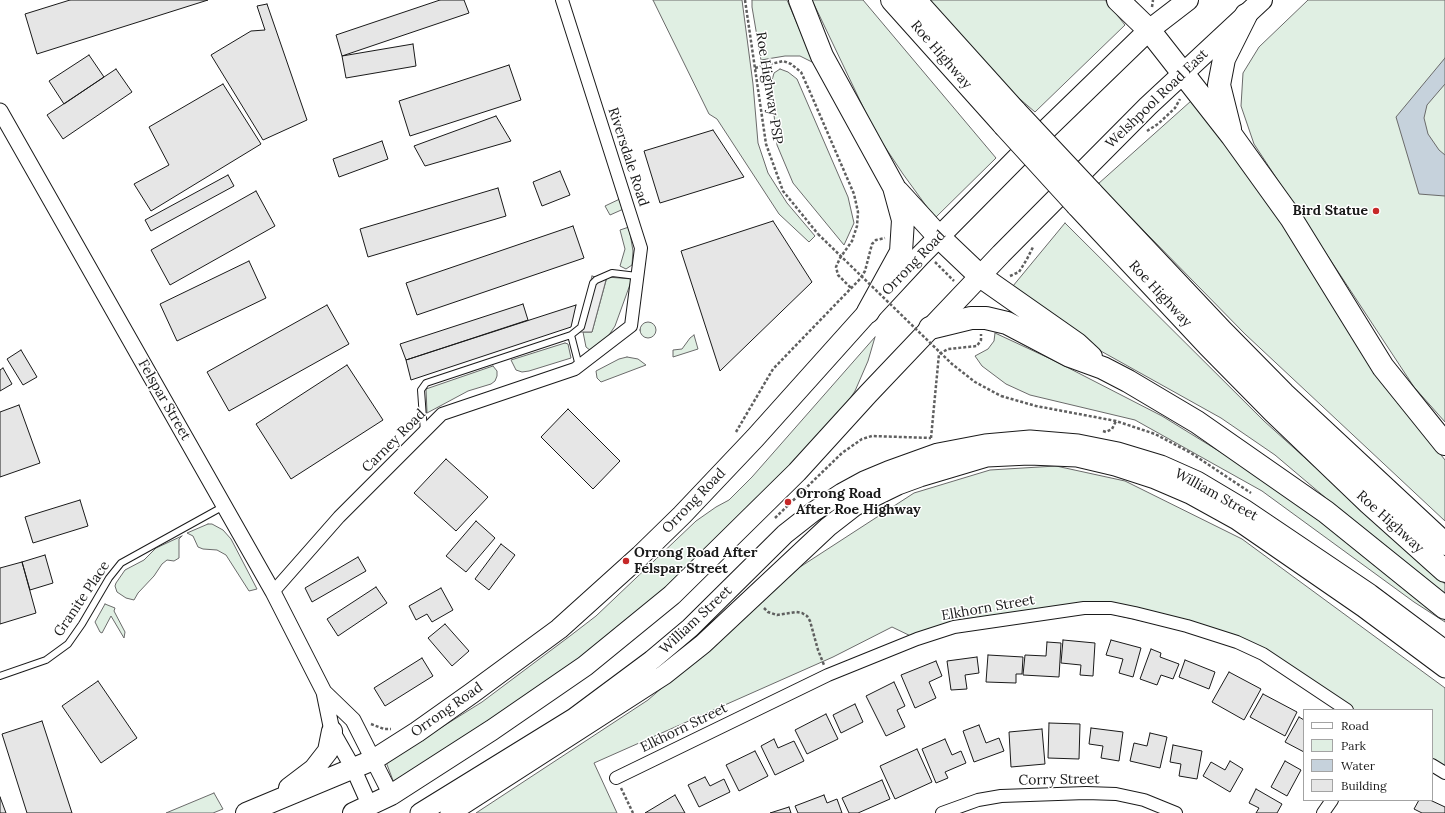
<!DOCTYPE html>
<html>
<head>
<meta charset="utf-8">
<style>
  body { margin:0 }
  #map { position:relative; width:1445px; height:813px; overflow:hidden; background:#fff; font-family:Lora,serif }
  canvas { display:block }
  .legend { position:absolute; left:1303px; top:709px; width:130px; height:92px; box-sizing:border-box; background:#fff; border:1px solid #a3a3a3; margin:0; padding:5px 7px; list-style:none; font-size:12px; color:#1a1a1a }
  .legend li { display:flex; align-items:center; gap:8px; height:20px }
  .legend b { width:20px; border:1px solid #a3a3a3 }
</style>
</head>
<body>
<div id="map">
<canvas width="1445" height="813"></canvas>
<ul class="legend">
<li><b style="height:5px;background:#fff"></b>Road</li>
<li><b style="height:11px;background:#e0efe3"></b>Park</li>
<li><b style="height:11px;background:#c6d2dc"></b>Water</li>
<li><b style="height:11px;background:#e6e6e6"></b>Building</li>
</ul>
</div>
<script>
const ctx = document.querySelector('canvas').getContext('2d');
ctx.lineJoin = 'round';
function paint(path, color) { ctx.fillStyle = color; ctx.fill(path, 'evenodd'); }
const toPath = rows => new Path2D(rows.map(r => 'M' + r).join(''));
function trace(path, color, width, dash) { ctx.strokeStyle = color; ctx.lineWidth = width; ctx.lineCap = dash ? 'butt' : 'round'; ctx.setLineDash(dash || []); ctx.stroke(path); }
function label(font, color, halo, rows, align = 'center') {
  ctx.font = font + ' Lora,serif'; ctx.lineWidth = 3; ctx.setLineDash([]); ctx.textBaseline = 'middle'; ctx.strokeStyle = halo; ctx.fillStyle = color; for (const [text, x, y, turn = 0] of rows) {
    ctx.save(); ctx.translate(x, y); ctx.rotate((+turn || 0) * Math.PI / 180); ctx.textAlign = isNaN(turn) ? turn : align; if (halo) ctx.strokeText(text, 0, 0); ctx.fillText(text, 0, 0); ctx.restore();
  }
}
const green = toPath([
  [653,0,742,0,753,84,758,143,768,173,787,203,815,236,809,242,779,214,717,119,709,114,653,0],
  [752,0,787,0,814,63,800,56,785,56,761,60,752,7,752,0],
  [812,0,863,0,996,158,935,218,903,174,875,132,812,0],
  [928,0,1105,0,1125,25,1035,112,1000,82,928,0],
  [1308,0,1445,0,1445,422,1414,387,1254,144,1241,106,1243,73,1259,47,1308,0],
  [780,69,788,72,797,79,848,197,854,223,844,245,793,183,777,145,771,84,774,73,780,69],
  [1191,101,1236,151,1387,387,1445,460,1445,521,1245,334,1098,184,1191,101],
  [624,197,628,207,610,215,605,206,624,197],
  [1065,223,1264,421,1445,584,1445,595,1372,537,1275,455,1221,418,1099,350,1008,292,1065,223],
  [629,227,633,251,632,265,626,269,620,266,625,249,620,230,629,227],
  [607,277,632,279,615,326,607,338,591,351,586,347,583,332,592,332,607,277],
  '640 330a8 8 0 1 1 16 0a8 8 0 1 1-16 0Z',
  [995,333,1053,360,1162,416,1261,477,1341,537,1445,618,1445,622,1414,602,1262,491,1135,420,1030,395,1006,384,982,366,975,356,988,349,994,341,995,333],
  [694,335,698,349,673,357,673,350,682,349,690,338,694,335],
  [875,337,868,361,855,391,835,421,671,589,558,678,394,783,386,762,482,702,570,636,596,616,696,521,716,507,729,500,752,477,875,337],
  [565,343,568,344,571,358,529,371,522,372,516,370,511,360,565,343],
  [627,357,638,359,646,365,601,382,597,378,596,371,619,359,627,357],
  [493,366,497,371,497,376,495,381,491,384,468,391,427,413,426,389,493,366],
  [1056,466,1125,481,1242,539,1445,688,1445,769,1432,762,1432,710,1347,710,1237,642,1084,608,917,639,892,627,833,657,594,763,617,813,476,813,648,700,800,567,914,493,990,470,1056,466],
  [208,524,212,524,223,530,231,539,257,589,249,591,226,555,217,550,203,549,198,547,193,536,187,533,208,524],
  [182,536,179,539,179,558,174,561,167,560,162,564,154,576,138,593,134,600,126,598,117,592,115,586,116,583,125,570,144,560,156,548,182,536],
  [105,604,115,608,114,611,125,632,124,638,111,616,102,633,100,632,95,622,105,604],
  [214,793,223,809,213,813,166,813,214,793]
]);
paint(green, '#e0efe3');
trace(green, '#6a6a6a', 1);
const parking = toPath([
  [592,276,606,280,592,332,578,332,592,276]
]);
paint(parking, '#ededed');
trace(parking, '#6a6a6a', 1);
const water = toPath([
  [1445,58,1445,84,1427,105,1424,118,1428,134,1439,150,1445,155,1445,196,1419,194,1396,117,1445,58]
]);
paint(water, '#c6d2dc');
trace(water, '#6a6a6a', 1);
const building = toPath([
  [70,0,208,0,37,54,25,14,70,0],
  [440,0,464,0,469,13,342,56,336,35,440,0],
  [267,4,307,120,263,140,211,55,251,31,265,30,257,6,267,4],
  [413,44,416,66,346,78,342,56,413,44],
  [89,55,104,77,64,104,49,81,89,55],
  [509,65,521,100,410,136,399,101,509,65],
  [116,69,132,92,63,139,47,115,116,69],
  [223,84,261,144,151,211,134,184,169,165,149,127,223,84],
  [496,116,511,141,425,166,414,146,496,116],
  [713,130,744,177,660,203,644,151,713,130],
  [382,141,388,159,339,177,333,159,382,141],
  [560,171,570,195,542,206,533,182,560,171],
  [228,175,234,186,151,231,145,220,228,175],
  [498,188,506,216,368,257,360,229,498,188],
  [256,191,275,226,170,285,151,250,256,191],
  [773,221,812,282,720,371,681,251,773,221],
  [573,226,584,258,417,315,406,283,573,226],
  [249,261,266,298,177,341,160,304,249,261],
  [523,304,528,320,406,360,400,344,523,304],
  [327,305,349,344,229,411,207,372,327,305],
  [576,305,571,327,411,380,406,360,576,305],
  [21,350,37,377,23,385,7,359,21,350],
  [347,365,383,420,291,479,256,424,347,365],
  [3,368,12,384,0,391,0,370,3,368],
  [19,405,40,463,0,477,0,412,19,405],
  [568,409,620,461,593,489,541,437,568,409],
  [446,459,488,497,456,531,414,493,446,459],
  [80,500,88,526,33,543,25,517,80,500],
  [476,521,495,538,466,572,446,556,476,521],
  [501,544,515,555,489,590,475,579,501,544],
  [45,555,53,583,30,590,22,562,45,555],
  [358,557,366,571,312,602,305,588,358,557],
  [22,562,36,613,0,624,0,568,22,562],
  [376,587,387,603,338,636,327,619,376,587],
  [441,588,453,610,432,622,427,614,416,620,409,606,441,588],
  [445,624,469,651,452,666,428,638,445,624],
  [1063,640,1095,643,1093,676,1080,675,1081,665,1061,663,1063,640],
  [1111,640,1141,648,1133,677,1119,673,1123,659,1106,655,1111,640],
  [1047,642,1061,643,1059,677,1023,675,1025,655,1046,656,1047,642],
  [1151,649,1161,653,1160,657,1179,664,1173,679,1161,675,1157,685,1140,679,1151,649],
  [988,655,1023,657,1022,674,1016,674,1016,683,986,682,988,655],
  [977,657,979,673,965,675,967,689,951,690,947,661,977,657],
  [422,658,433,676,385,706,374,688,422,658],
  [1185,660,1215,672,1209,689,1179,677,1185,660],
  [936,661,942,676,929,682,936,698,915,708,901,675,936,661],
  [1229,672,1261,689,1244,720,1212,702,1229,672],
  [98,681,137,738,101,763,62,706,98,681],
  [894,682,905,706,897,710,905,727,886,736,866,696,894,682],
  [1263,694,1297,712,1285,736,1250,717,1263,694],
  [855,704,863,722,841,733,833,715,855,704],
  [826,714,838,739,807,754,795,730,826,714],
  [1299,717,1304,720,1304,752,1285,742,1299,717],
  [42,721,72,813,27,813,2,734,42,721],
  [1049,723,1080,724,1079,759,1048,758,1049,723],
  [979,725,986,743,999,738,1004,751,974,762,963,731,979,725],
  [1091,728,1123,732,1119,761,1101,758,1103,746,1089,744,1091,728],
  [1042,729,1045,764,1011,767,1009,732,1042,729],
  [1150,733,1167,737,1160,768,1130,761,1134,743,1147,746,1150,733],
  [774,739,778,748,794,741,804,761,775,775,761,746,774,739],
  [945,739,952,755,961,751,966,763,945,772,948,778,936,783,922,749,945,739],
  [1173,745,1202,751,1197,779,1179,776,1181,764,1170,762,1173,745],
  [917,749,932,782,895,799,880,766,917,749],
  [755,751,768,776,739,791,726,765,755,751],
  [1230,761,1243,769,1230,792,1203,776,1211,762,1225,770,1230,761],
  [1285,761,1301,770,1287,796,1271,787,1285,761],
  [705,777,710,786,724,779,730,792,699,807,688,785,705,777],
  [882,780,890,799,858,813,849,813,842,798,882,780],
  [1256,789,1282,804,1277,813,1256,813,1259,808,1249,803,1256,789],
  [675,795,685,813,645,813,675,795],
  [824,795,827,803,837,799,842,813,798,813,795,806,824,795],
  [0,797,6,813,0,813,0,797],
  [1419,800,1430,800,1445,807,1445,813,1422,813,1414,809,1419,800],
  [789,807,791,813,770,813,789,807]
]);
paint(building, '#e6e6e6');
trace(building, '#1a1a1a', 1);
const service = toPath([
  [571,335,579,366],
  [424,432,421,390,426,383,571,335,581,327,593,283,596,280,612,273,637,276],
  [0,676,46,660,68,644,82,624,109,578,121,563,224,506]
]);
const minor = toPath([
  [273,592,339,517,442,414,575,369,631,326,641,248,562,0],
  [1432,765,1445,773],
  [616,778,828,675,917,639,954,627,1084,608,1111,608,1135,613,1187,626,1237,642,1263,654,1347,710],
  [942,813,978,800,1001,796,1086,793,1116,794,1144,800,1176,813],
  [1323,813,1332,800]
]);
const tertiary = toPath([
  [0,111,273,592,324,692,332,731,353,768,370,806],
  [324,692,353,720,391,795]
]);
const primary = toPath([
  [420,813,574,718,652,660,690,628,785,534,813,512,842,493,864,481,888,471,938,453,985,444,1030,440,1078,444,1118,452,1161,465,1197,481,1244,509,1370,594,1445,650],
  [450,813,664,675,703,644,828,527,855,506,898,485,920,477,987,457,1029,455,1077,457,1115,466,1155,479,1190,494,1237,520,1363,607,1445,668]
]);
const trunk = toPath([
  [289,788,314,769,328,751,332,731],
  [246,813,373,760,417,732,472,693,559,629,640,556,682,515,755,438,868,312,920,256,1022,153,1149,30,1188,0],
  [353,813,391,795,492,730,585,666,672,595,797,472,868,394,1001,254,1148,106,1262,0]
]);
const motorway = toPath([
  [800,0,822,56,894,187,903,220,901,252,868,312],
  [892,0,1004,125],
  [915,0,1016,112],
  [1118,0,1149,30,1232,136,1291,218,1383,367,1445,444],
  [1230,129,1219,85,1224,59,1246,15],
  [898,192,939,237,980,276,1077,344,1091,357],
  [1091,192,1221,330,1284,394,1445,544],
  [1077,205,1208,345,1273,411,1369,503,1445,571],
  [930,328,971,318,986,318,1007,323,1070,356,1103,368,1128,381,1197,422,1326,512,1445,608]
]);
trace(service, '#1a1a1a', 8);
trace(minor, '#1a1a1a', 14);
trace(tertiary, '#1a1a1a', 17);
trace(primary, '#1a1a1a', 21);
trace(trunk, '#1a1a1a', 22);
trace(motorway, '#1a1a1a', 24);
trace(toPath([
  [745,0,766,144,783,191,818,234],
  [1152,7,1153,0],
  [755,68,783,61,791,64,801,72,810,92,854,194,858,212,857,226,852,241,840,258,836,267,838,275,851,288],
  [1147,131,1158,124,1175,108,1180,99],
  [935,262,954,281],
  [1010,276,1019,272,1027,259,1033,247],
  [1001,396,1036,406,1116,421,1155,434,1191,453,1251,493],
  [1103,431,1106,432,1112,429,1116,421],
  [736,432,773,369,860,279,865,271,872,244,876,240,885,238],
  [931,438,939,354,948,349,977,346,981,340,981,334],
  [775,518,842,453,862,439,872,436,931,438],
  [764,608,768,612,777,615,796,612,802,613,807,616,810,621,818,650,824,665],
  [371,724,384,729,391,729],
  [621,788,633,813]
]), '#5f5f5f', 2.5, [3, 2]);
trace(service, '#fff', 6);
trace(minor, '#fff', 12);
trace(tertiary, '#fff', 15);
trace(primary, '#fff', 19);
trace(trunk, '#fff', 20);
trace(motorway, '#fff', 22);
const motorwayBridge = toPath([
  [1016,112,1091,192],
  [1004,125,1077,205]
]);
trace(motorwayBridge, '#1a1a1a', 24, []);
trace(toPath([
  [818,234,952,364,975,382,1001,396]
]), '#5f5f5f', 2.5, [3, 2]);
trace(motorwayBridge, '#fff', 22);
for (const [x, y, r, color] of [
  [1376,211,4,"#c62828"],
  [788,502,4,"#c62828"],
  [626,561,4,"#c62828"]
]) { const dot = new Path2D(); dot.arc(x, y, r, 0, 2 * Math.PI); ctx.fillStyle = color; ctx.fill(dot); trace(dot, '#fff', 1.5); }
label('14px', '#1a1a1a', '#fff', [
  ["Roe Highway",941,55,49],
  ["Roe Highway PSP",769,88,81],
  ["Welshpool Road East",1157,99,-44],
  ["Riversdale Road",628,157,72],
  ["Orrong Road",914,263,-46],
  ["Roe Highway",1160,294,47],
  ["Felspar Street",164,400,60],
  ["Carney Road",394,441,-45],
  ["William Street",1216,495,29],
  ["Orrong Road",694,501,-46],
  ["Roe Highway",1390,522,42],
  ["Granite Place",82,599,-56],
  ["Elkhorn Street",988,608,-10],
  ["William Street",696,620,-43],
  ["Orrong Road",447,710,-35],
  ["Elkhorn Street",684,728,-26],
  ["Corry Street",1059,780,-1]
]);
label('bold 14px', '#1a1a1a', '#fff', [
  ["Bird Statue",1368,211,"right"],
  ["Orrong Road",796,494],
  ["After Roe Highway",796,510],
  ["Orrong Road After",634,553],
  ["Felspar Street",634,569]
], 'left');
</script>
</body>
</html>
